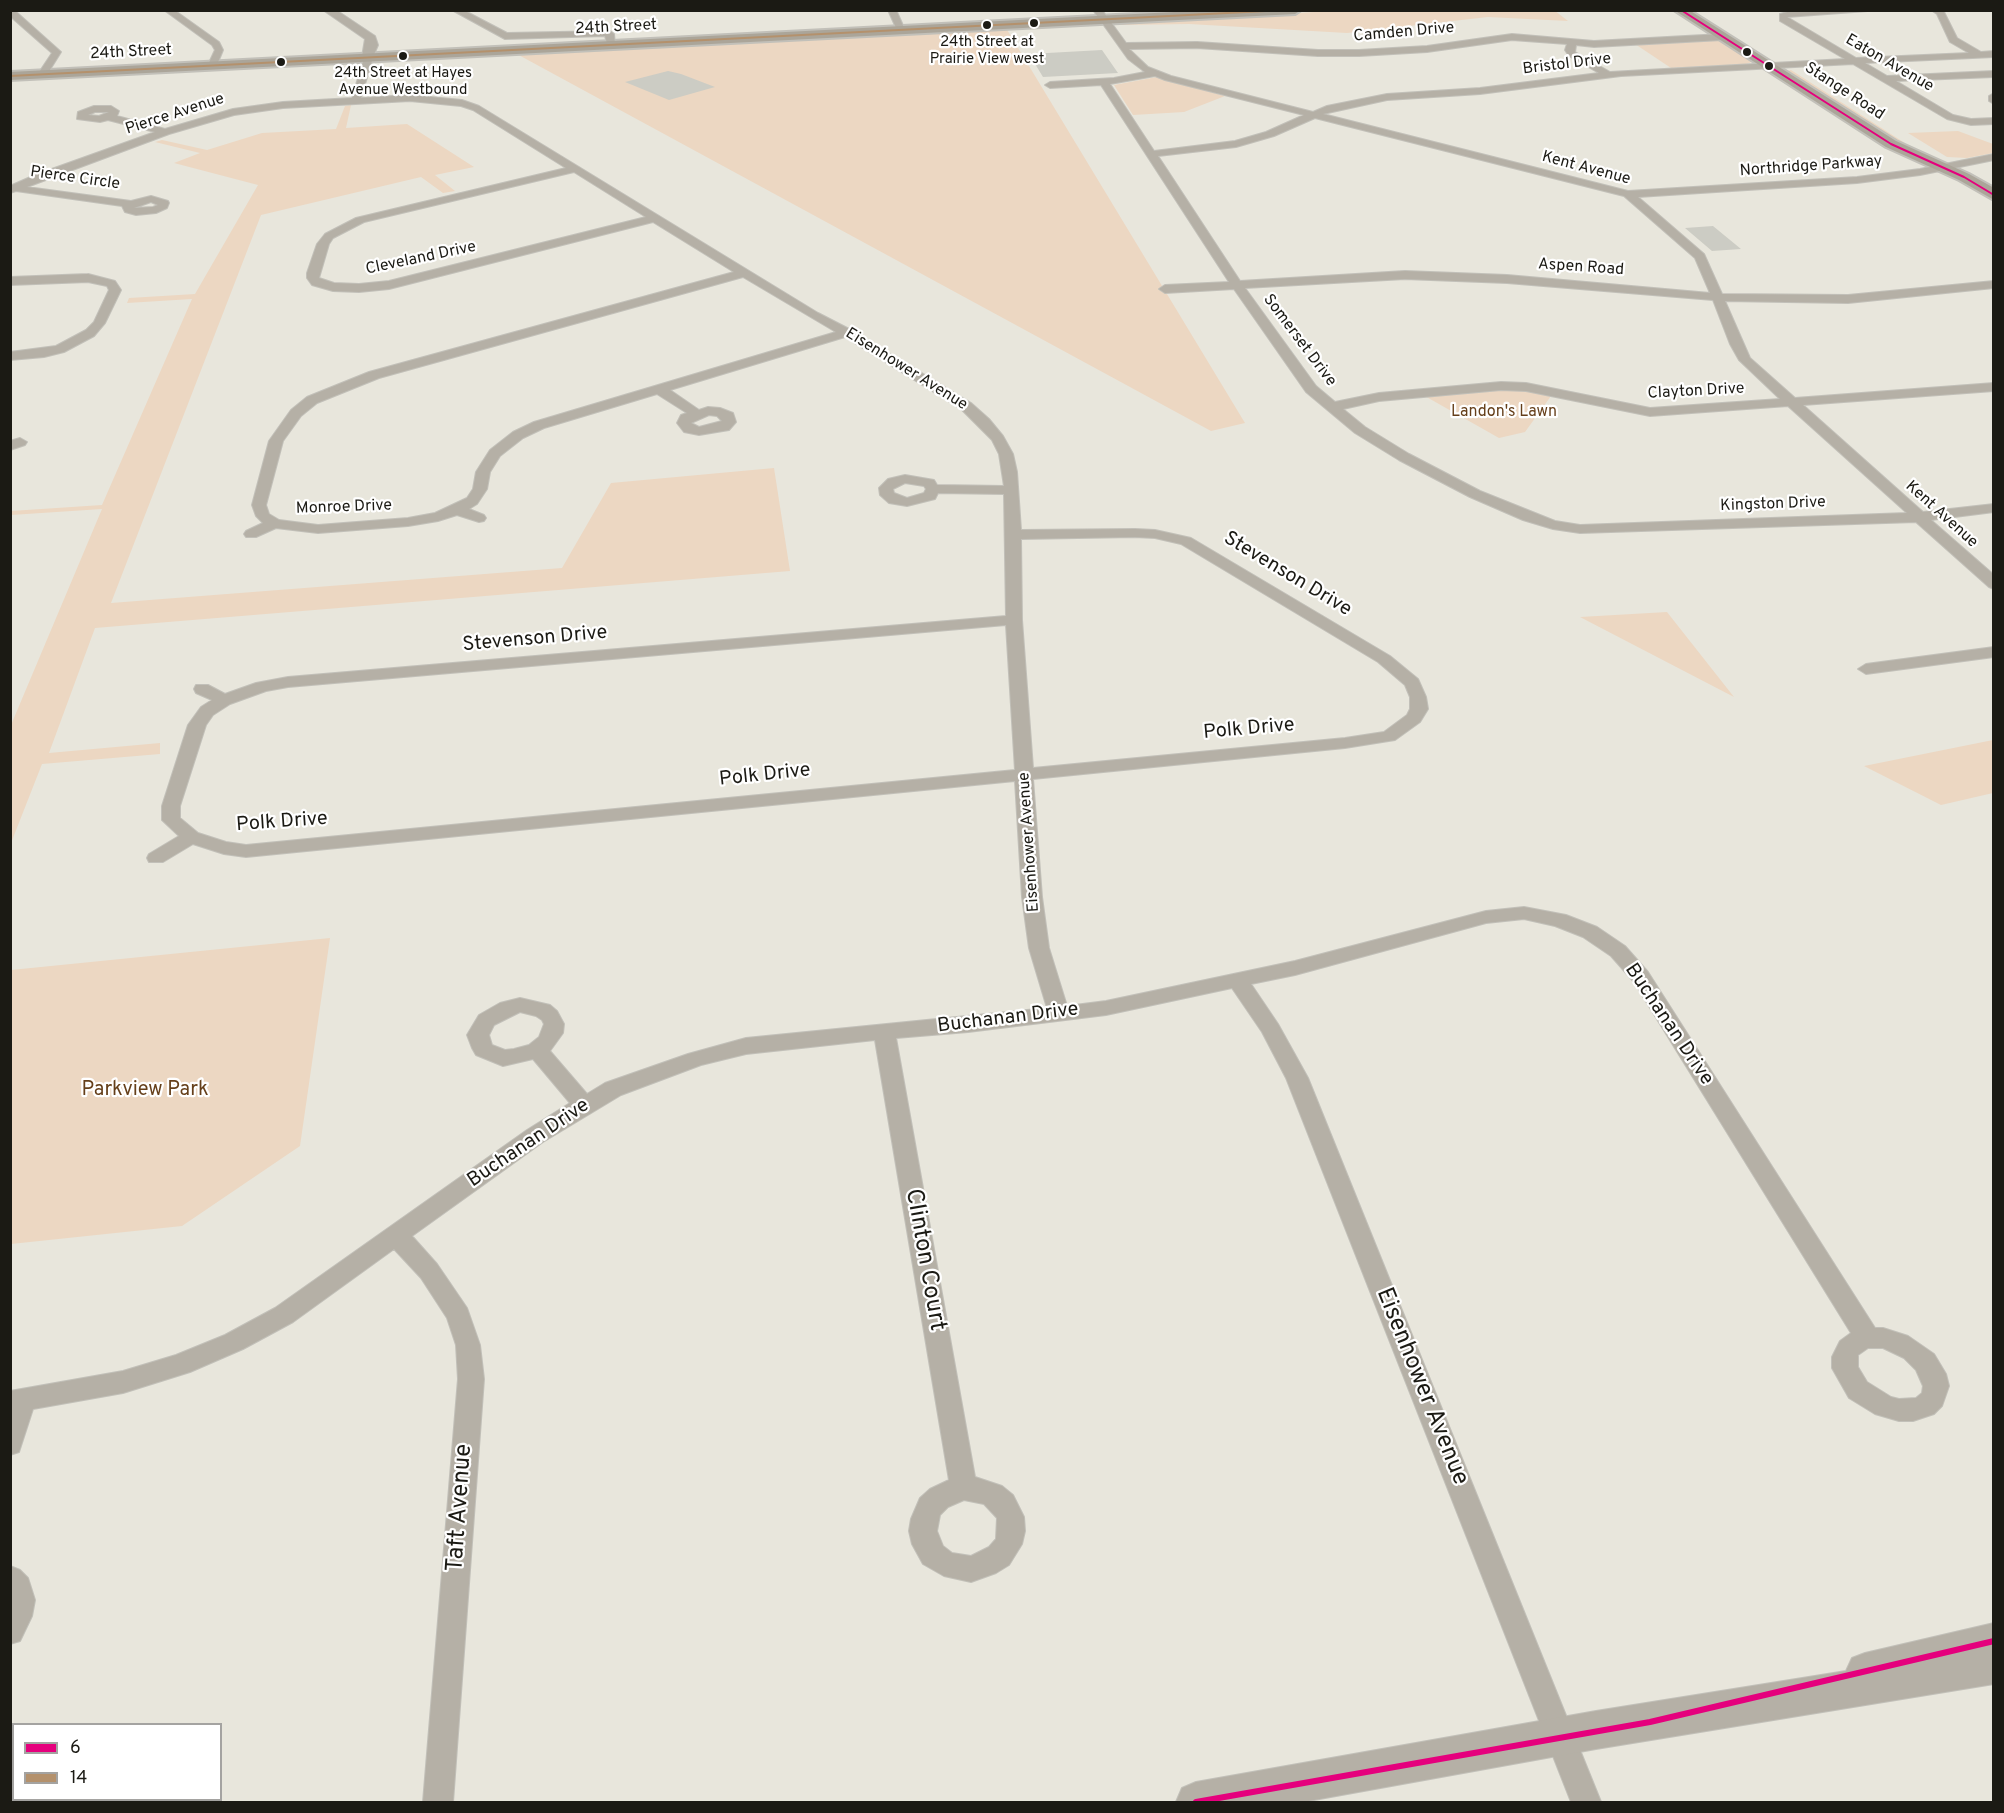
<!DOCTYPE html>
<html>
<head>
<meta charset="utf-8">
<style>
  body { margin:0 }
  #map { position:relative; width:2004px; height:1813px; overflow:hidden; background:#e8e6dc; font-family:Overpass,sans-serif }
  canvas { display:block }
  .frame { position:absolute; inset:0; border:12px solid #1b1a14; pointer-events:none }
  .legend { position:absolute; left:12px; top:1723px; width:210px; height:78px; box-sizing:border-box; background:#fff; border:2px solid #a4a3a1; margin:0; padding:8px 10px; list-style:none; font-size:18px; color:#1b1a14 }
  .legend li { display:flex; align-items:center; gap:12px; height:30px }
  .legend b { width:30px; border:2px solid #a4a3a1 }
</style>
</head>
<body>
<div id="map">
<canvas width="2004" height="1813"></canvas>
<div class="frame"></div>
<ul class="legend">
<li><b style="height:8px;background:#e5007d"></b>6</li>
<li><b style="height:8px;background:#b4916c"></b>14</li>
</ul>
</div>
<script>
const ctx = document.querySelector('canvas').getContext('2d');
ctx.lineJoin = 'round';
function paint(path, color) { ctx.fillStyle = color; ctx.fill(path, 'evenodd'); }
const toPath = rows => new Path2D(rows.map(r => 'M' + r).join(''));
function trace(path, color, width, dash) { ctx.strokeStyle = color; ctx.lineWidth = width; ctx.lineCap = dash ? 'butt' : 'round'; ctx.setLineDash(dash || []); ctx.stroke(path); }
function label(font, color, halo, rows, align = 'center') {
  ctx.font = font + ' Overpass,sans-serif'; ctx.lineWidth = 4.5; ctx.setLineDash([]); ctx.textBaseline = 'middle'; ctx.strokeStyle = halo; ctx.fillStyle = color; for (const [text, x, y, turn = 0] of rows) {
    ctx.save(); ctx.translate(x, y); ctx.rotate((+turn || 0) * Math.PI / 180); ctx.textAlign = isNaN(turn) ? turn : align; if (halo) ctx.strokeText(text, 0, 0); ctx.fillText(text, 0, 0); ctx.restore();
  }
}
paint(toPath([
  [1353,10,1554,10,1568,21,1488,17,1347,33,1189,24,1122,25,1120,22],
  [1006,28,1245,423,1211,431,515,53],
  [1719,40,1725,42,1730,47,1755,61,1746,64,1671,68,1635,44],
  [1791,70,1908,145,1934,158,1928,159,1909,150,1784,71],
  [1157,77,1160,78,1225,96,1184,112,1133,115,1114,85],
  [351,105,346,128,407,124,474,167,435,175,455,191,443,193,421,177,261,215,111,603,562,568,611,483,774,468,790,571,95,628,49,753,160,743,160,754,42,764,11,843,11,725,102,509,11,515,11,511,102,505,192,299,127,303,129,298,195,294,258,185,174,163,200,153,155,142,162,140,207,150,262,133,336,129,345,106],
  [1958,131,1993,144,1993,153,1967,158,1947,157,1908,133],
  [1498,389,1527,391,1551,396,1525,432,1499,438,1423,395],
  [1667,612,1734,697,1580,617],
  [1993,740,1993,793,1941,805,1864,766],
  [330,938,300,1146,182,1226,11,1244,11,970]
]), '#ecd7c2');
paint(toPath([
  [1102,50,1118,73,1043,77,1029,54],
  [668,71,681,74,715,87,669,100,625,82],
  [1713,226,1741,249,1712,251,1685,228]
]), '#ccccc4');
const minor = toPath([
  [10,10,14,10,61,52,46,76,38,74,52,53,10,16,10,10],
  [164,10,174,10,219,42,223,50,216,67,208,65,215,50,212,45,164,10],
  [452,10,463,10,507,33,610,31,614,34,615,45,608,47,605,36,505,39,452,10],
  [888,10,896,10,905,30,904,32,898,32,888,10],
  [1093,10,1102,10,1126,43,1197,42,1318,50,1359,50,1427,46,1512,34,1594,41,1722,34,1726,37,1722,40,1594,47,1576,45,1575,52,1610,72,1845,59,1780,21,1780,14,1791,11,1881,10,1787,17,1856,58,1969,53,1950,42,1937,14,1931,10,1943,10,1957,38,1981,52,1994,51,1994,57,1865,63,1887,76,1994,71,1994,77,1896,81,1953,115,1971,119,1994,118,1994,124,1971,125,1947,119,1853,64,1621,76,1480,94,1387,100,1323,114,1628,191,1857,177,1920,169,1994,154,1994,160,1920,175,1857,183,1638,197,1704,254,1722,294,1848,295,1994,281,1994,288,1848,303,1725,301,1750,358,1795,398,1994,383,1994,391,1803,405,1923,512,1994,504,1994,512,1931,520,1994,575,1994,589,1989,587,1916,522,1580,533,1553,529,1523,520,1470,497,1399,460,1355,433,1306,392,1234,289,1165,293,1159,289,1165,285,1229,282,1101,85,1050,88,1045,85,1050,82,1114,78,1145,72,1128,59,1093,10],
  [1512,40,1567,44,1565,50,1569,56,1599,73,1480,88,1387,94,1327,106,1313,112,1171,76,1148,67,1129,49,1197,48,1318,56,1359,56,1427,52,1512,40],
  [1155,76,1165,80,1304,115,1266,132,1235,141,1154,151,1110,84,1155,76],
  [1315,118,1624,196,1695,258,1710,293,1507,275,1405,271,1240,281,1158,156,1236,147,1274,136,1315,118],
  [1405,279,1507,283,1713,300,1730,344,1739,360,1780,399,1650,408,1526,383,1501,382,1379,393,1335,402,1316,386,1245,288,1405,279],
  [1501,390,1526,391,1650,416,1788,406,1907,513,1580,525,1555,521,1480,491,1409,454,1365,427,1343,409,1379,401,1501,390],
  [365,55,373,57,361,98,410,95,462,100,479,106,818,313,851,330,971,403,989,419,1003,436,1013,454,1017,472,1021,530,1135,529,1155,530,1191,538,1390,656,1418,679,1426,697,1428,709,1420,722,1395,740,1345,748,1033,779,1042,897,1049,948,1067,1006,1106,1001,1295,961,1486,911,1524,907,1566,915,1597,927,1625,946,1648,972,1875,1328,1883,1328,1908,1336,1934,1354,1946,1374,1949,1386,1942,1406,1934,1414,1913,1421,1899,1421,1875,1414,1849,1398,1832,1368,1832,1357,1840,1341,1851,1333,1634,982,1611,956,1583,937,1555,926,1524,919,1486,923,1295,975,1251,984,1278,1024,1308,1078,1601,1802,1571,1802,1286,1078,1262,1032,1232,988,1106,1015,968,1032,896,1038,975,1477,1002,1486,1013,1495,1024,1517,1025,1531,1022,1544,1009,1565,996,1573,971,1582,944,1576,923,1564,912,1544,909,1531,911,1519,920,1498,930,1489,949,1480,875,1040,746,1054,701,1065,621,1095,543,1142,412,1236,437,1264,467,1308,480,1345,484,1379,453,1802,423,1802,458,1379,456,1345,447,1318,421,1278,394,1249,293,1322,243,1349,190,1372,123,1393,33,1409,19,1452,10,1455,10,1391,123,1371,176,1355,225,1335,275,1308,527,1130,570,1103,533,1059,503,1066,476,1055,472,1048,467,1035,479,1015,500,1003,520,998,550,1005,557,1011,564,1024,563,1033,550,1051,587,1094,605,1083,688,1054,746,1038,1047,1008,1029,948,1022,897,1015,781,246,857,224,854,193,844,163,862,149,862,147,858,149,854,179,836,162,820,162,806,188,725,201,707,212,700,196,693,194,689,196,685,208,685,225,694,256,683,288,677,1006,616,1004,494,938,493,935,499,907,506,889,503,880,495,879,488,888,479,905,475,934,480,937,485,1004,486,999,454,992,440,961,409,845,337,670,390,699,410,708,407,720,408,733,413,736,422,729,430,699,435,684,432,677,423,681,415,687,413,657,394,544,428,523,438,500,456,490,472,487,489,477,504,469,509,484,515,486,518,484,521,479,522,457,515,438,521,408,526,318,533,276,528,256,537,246,537,244,534,246,531,263,523,256,516,252,505,269,441,291,410,307,397,369,372,734,272,653,222,389,289,359,292,333,291,312,285,307,278,307,273,317,244,325,234,356,218,566,168,473,110,461,106,410,101,283,108,234,115,169,134,27,187,131,201,151,196,168,201,169,203,167,208,156,213,136,215,125,212,122,206,16,191,10,193,10,186,35,175,155,132,108,120,100,122,77,119,78,112,94,106,111,106,119,111,117,116,165,129,233,109,283,102,352,98,365,55],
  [95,112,109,112,99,116,88,115,95,112],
  [574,172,646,217,389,281,359,284,334,283,319,278,329,244,333,238,364,222,574,172],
  [151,202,158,205,153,207,134,208,151,202],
  [743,277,836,332,534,422,513,432,490,450,476,472,473,489,467,498,435,513,408,518,318,525,279,520,269,514,266,505,283,441,301,416,317,403,379,378,743,277],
  [709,415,717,416,722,421,699,427,691,423,709,415],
  [905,483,924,486,926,489,924,493,907,498,894,493,893,489,905,483],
  [1135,537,1155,538,1181,544,1378,662,1405,685,1410,697,1410,709,1407,715,1384,732,1345,738,1033,768,1022,620,1021,539,1135,537],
  [1006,625,1015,770,246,845,226,842,198,833,180,818,180,806,206,725,213,715,230,704,266,691,288,687,1006,625],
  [520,1012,536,1016,542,1020,544,1024,539,1037,529,1045,514,1049,505,1050,492,1045,489,1035,494,1025,520,1012],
  [1883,1348,1904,1358,1916,1370,1923,1386,1922,1393,1916,1398,1899,1399,1891,1397,1867,1382,1858,1367,1858,1355,1868,1348,1883,1348],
  [964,1500,984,1504,997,1518,996,1539,989,1547,971,1556,952,1553,943,1546,937,1531,940,1515,948,1507,964,1500],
  [1994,93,1994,104,1989,101,1989,96,1994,93],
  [88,274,115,281,121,290,105,323,94,336,64,352,44,357,10,360,10,352,56,346,86,330,94,322,109,290,107,286,88,282,10,285,10,277,88,274],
  [20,438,27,442,25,445,10,450,10,441,20,438],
  [1994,647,1994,657,1866,674,1858,669,1866,664,1994,647],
  [10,1566,20,1570,28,1578,35,1600,32,1616,20,1641,10,1644,10,1566]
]);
const tertiary = toPath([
  [323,10,336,10,375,36,378,45,372,59,364,59,362,57,365,39,323,10],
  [1994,1623,1994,1684,1596,1749,1303,1802,1176,1802,1182,1788,1196,1782,1596,1711,1846,1671,1852,1658,1865,1653,1994,1623]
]);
const secondary = toPath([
  [1213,10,1301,10,1295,14,10,80,10,72,1213,10],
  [1674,10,1689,10,1896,141,1969,174,1994,188,1994,200,1959,180,1886,147,1674,10]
]);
trace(minor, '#c2c0b9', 2);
trace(tertiary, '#c2c0b9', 2);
trace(secondary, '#c2c0b9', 4);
paint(minor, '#b5b0a6');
paint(tertiary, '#b5b0a6');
paint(secondary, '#aba599');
trace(toPath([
  [1681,10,1891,144,1964,177,1994,195]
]), '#e5007d', 2);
trace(toPath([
  [1196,1802,1650,1722,1994,1641]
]), '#e5007d', 6);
trace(toPath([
  [10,76,1285,10]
]), '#b4916c', 2);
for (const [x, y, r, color] of [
  [1034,23,5,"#1b1a14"],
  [987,25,5,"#1b1a14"],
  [1747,52,5,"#1b1a14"],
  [403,56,5,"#1b1a14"],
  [281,62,5,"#1b1a14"],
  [1769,66,5,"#1b1a14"]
]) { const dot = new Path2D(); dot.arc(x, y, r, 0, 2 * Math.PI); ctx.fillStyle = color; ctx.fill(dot); trace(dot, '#fff', 2); }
label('15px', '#1b1a14', '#fff', [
  ["24th Street at",987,43],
  ["Prairie View west",987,60],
  ["24th Street at Hayes",403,74],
  ["Avenue Westbound",403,91]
]);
label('16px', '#1b1a14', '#fff', [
  ["24th Street",616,28,-3],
  ["Camden Drive",1404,33,-5],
  ["24th Street",131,53,-3],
  ["Eaton Avenue",1889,64,30],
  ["Bristol Drive",1567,65,-7],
  ["Stange Road",1844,92,33],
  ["Pierce Avenue",175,115,-18],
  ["Northridge Parkway",1811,167,-4],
  ["Kent Avenue",1586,169,15],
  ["Pierce Circle",75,179,8],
  ["Cleveland Drive",421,259,-12],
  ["Aspen Road",1581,268,4],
  ["Somerset Drive",1299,341,53],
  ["Eisenhower Avenue",906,370,32],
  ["Clayton Drive",1696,392,-3],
  ["Kingston Drive",1773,505,-2],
  ["Monroe Drive",344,508,-2],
  ["Kent Avenue",1941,515,42],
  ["Eisenhower Avenue",1030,842,-94]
]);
label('16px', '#653f1a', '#fff', [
  ["Landon's Lawn",1504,413]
]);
label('20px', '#1b1a14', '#fff', [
  ["Stevenson Drive",1287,575,31],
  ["Stevenson Drive",535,640,-5],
  ["Polk Drive",1249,730,-5],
  ["Polk Drive",765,776,-6],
  ["Polk Drive",282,823,-4],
  ["Buchanan Drive",1008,1019,-7],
  ["Buchanan Drive",1668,1025,56],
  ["Buchanan Drive",529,1144,-34]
]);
label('20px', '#653f1a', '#fff', [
  ["Parkview Park",145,1091]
]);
label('24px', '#1b1a14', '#fff', [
  ["Clinton Court",924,1260,80],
  ["Eisenhower Avenue",1421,1387,68],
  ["Taft Avenue",461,1508,-86]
]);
</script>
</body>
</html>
